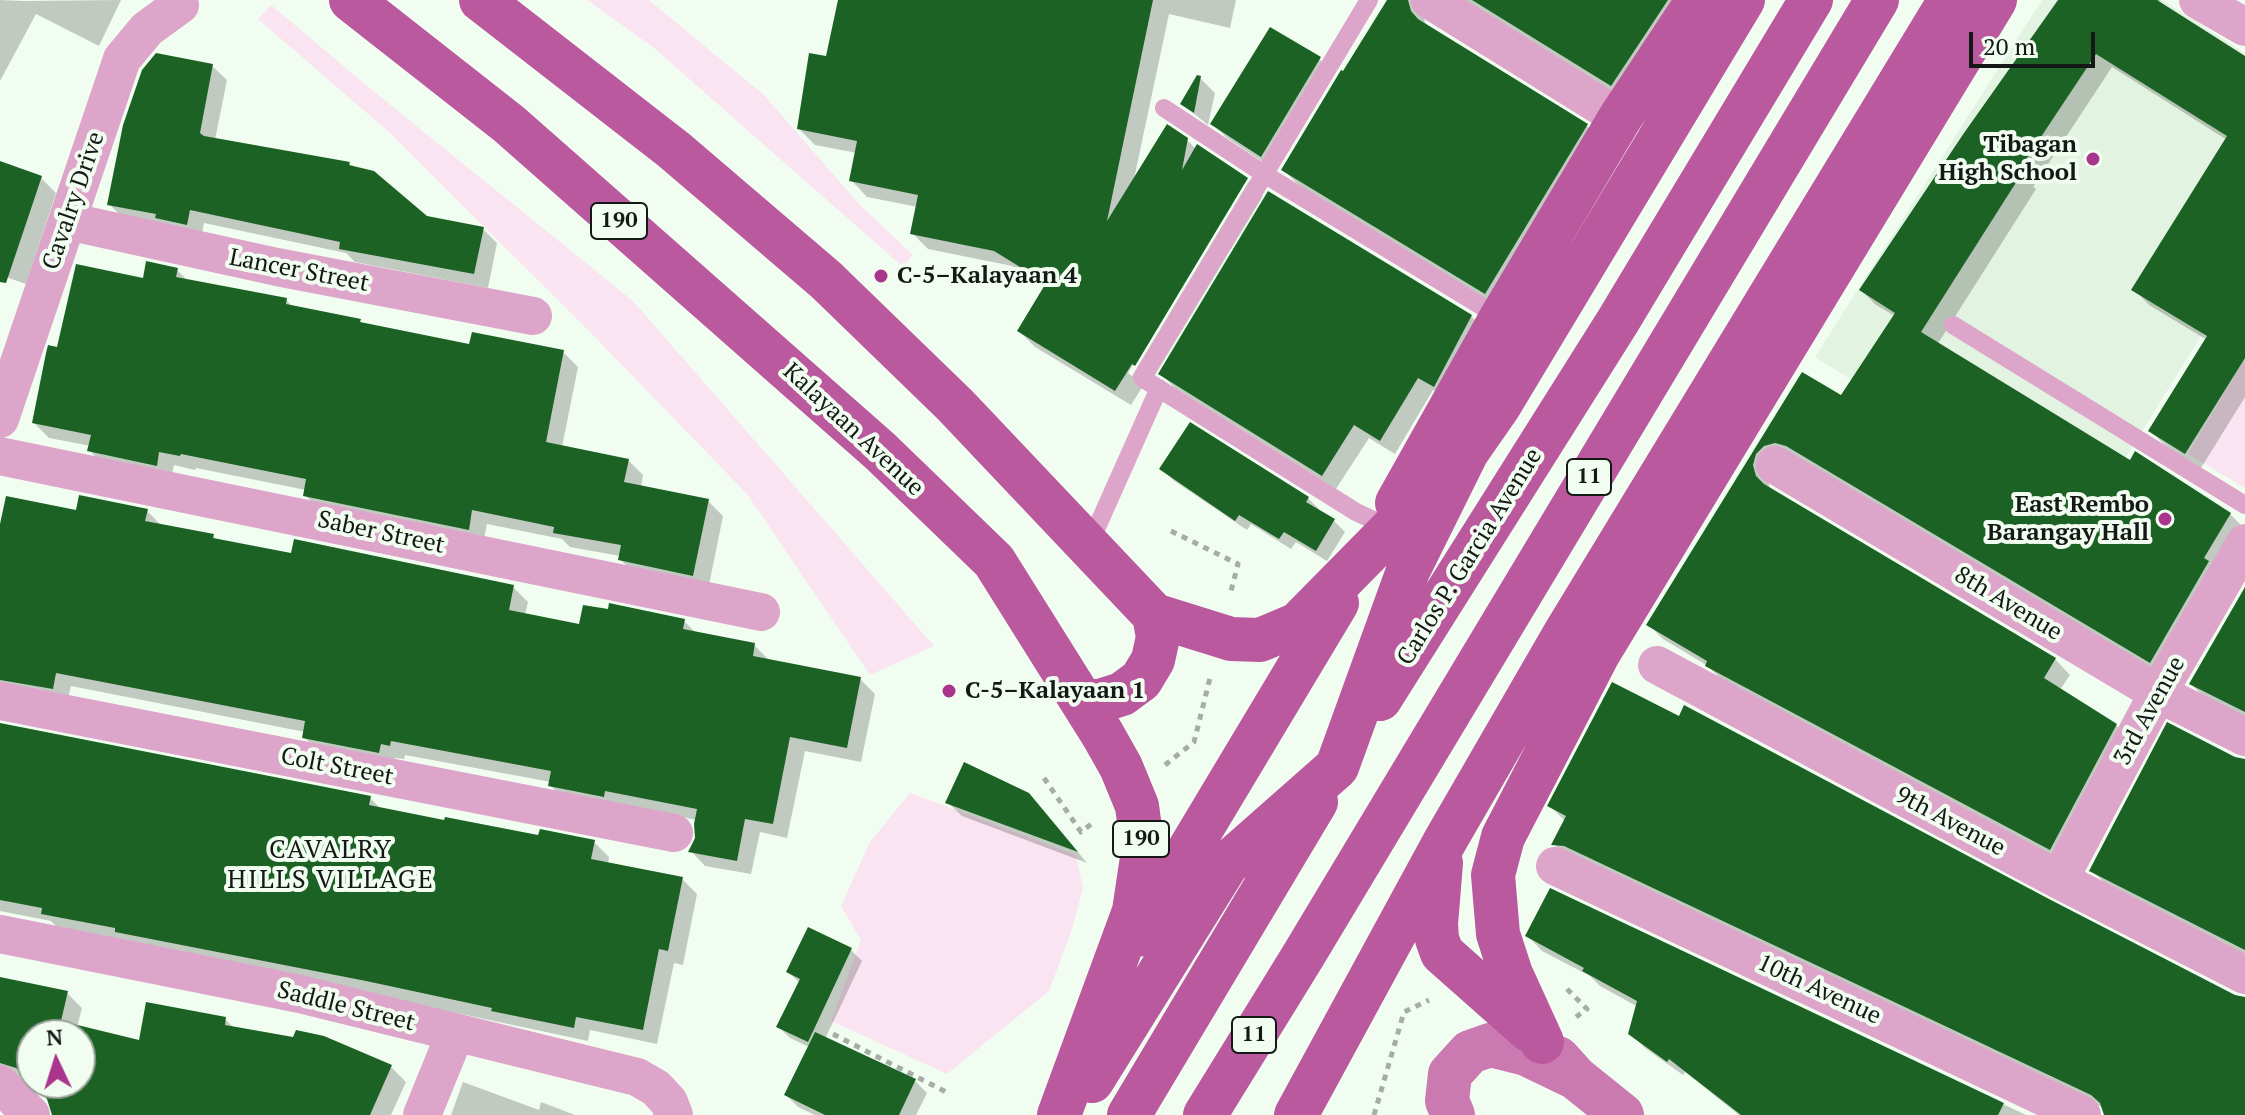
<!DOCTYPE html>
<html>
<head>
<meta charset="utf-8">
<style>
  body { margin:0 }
  #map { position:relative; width:2245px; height:1115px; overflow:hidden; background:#f2fdf2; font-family:"PT Serif",serif }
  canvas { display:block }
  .north { position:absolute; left:16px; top:1019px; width:80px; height:80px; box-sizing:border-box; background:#f2fdf2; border:2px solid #9aa29a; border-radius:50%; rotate:356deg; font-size:22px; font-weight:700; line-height:32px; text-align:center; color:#151915 }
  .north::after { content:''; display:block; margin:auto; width:28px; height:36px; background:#aa358d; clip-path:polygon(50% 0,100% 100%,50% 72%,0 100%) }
  .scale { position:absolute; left:1969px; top:32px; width:126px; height:36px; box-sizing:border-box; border:4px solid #151915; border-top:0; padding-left:10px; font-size:24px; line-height:28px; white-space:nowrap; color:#151915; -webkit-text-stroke:6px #f2fdf2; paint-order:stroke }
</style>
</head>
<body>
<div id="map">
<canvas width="2245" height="1115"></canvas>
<div class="north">N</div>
<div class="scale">20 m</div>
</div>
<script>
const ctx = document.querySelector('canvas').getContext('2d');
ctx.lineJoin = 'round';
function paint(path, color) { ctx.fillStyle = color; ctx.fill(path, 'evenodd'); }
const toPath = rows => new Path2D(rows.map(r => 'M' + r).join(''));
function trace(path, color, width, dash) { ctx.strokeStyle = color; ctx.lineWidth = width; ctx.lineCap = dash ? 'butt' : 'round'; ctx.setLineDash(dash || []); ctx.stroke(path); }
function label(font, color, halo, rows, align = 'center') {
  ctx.font = font + ' "PT Serif",serif'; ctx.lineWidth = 8; ctx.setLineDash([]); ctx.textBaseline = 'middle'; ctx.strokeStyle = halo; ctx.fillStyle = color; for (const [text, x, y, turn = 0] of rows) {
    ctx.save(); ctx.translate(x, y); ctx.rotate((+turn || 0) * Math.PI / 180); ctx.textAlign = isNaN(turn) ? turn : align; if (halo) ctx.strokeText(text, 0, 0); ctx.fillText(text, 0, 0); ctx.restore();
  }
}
paint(toPath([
  [2042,0,2162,0,2245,53,2245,265,2084,525,1815,357]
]), '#e2f3e2');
paint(toPath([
  [587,0,649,0,764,95,860,205,913,255,903,267,654,48],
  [271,5,372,90,633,301,934,646,870,675,747,494,591,333,390,133,258,19],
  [2243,362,2245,363,2245,488,2188,454],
  [910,793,1076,855,1083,888,1071,932,1049,991,947,1074,831,1021,861,940,841,906,870,842]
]), '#fae4f2');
paint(toPath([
  [0,0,24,1,121,0,99,46,36,14,0,81],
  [840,0,1236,0,1230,28,1169,14,1134,179,1187,140,1197,150,1198,147,1248,180,1244,180,1128,373,1132,376,1249,181,1263,196,1152,380,1148,378,1131,405,1035,347,1019,331,1045,287,1012,266,928,249,912,233,918,207,867,197,851,180,857,153,815,145,799,129,828,58],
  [1390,0,1432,0,1424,18,1426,26,1586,125,1602,142,1502,309,1300,186,1283,170],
  [1465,0,1695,0,1628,101],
  [2060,0,2160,0,2158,3,2245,59,2245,397,2201,468,2166,446,2150,431,2207,340,2149,305,2134,289,2227,140,2112,67,2033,187,2036,189,1937,345,2131,462,2136,454,2230,514,2245,529,2166,676,1768,480,1770,490,2055,659,2070,675,2060,690,2116,725,2131,741,2066,864,1722,680,1708,666,1663,639,1648,624,1803,374,1842,398,1895,316,1876,305,1861,290],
  [1319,59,1334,73,1275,170,1227,138,1213,124],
  [212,66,227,80,215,140,349,164,426,217,483,229,497,243,488,288,355,262,346,253,204,223,201,238,123,218,109,204],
  [1200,78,1215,93,1208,125,1182,104],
  [0,163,41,178,56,193,26,284,0,275],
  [177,270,189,282,286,300,294,308,360,321,363,325,471,346,563,352,578,367,562,447,628,460,643,475,641,487,708,501,723,516,708,590,635,574,620,559,620,556,570,547,562,539,487,524,483,543,320,510,305,495,306,490,196,468,195,470,174,465,171,479,105,466,90,451,91,446,49,438,34,423,58,350,144,280],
  [1471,316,1485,330,1448,400,1433,390,1395,454,1369,438,1336,489,1175,388,1161,374],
  [1162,469,1308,498,1319,509,1317,511,1334,521,1345,532,1327,561,1296,542,1291,549,1251,524,1247,530,1173,480],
  [147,511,162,526,213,536,218,541,293,555,513,587,528,602,525,615,581,626,684,621,697,634,754,645,769,660,860,679,875,694,861,762,805,751,787,838,760,832,751,874,705,866,691,851,697,838,697,820,620,805,565,800,550,785,551,782,405,755,404,759,395,758,394,767,319,752,304,737,305,732,71,686,67,703,0,700,0,534,77,512],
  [2245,591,2245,718,2206,699,2191,684],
  [0,725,370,798,382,810,540,837,594,842,609,857,608,864,682,879,697,894,683,965,674,963,657,1044,590,1030,588,1041,58,928,51,921,0,911],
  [2235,759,2245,761,2245,956,2107,885,2091,870],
  [947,802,1043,810,1087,863,962,816],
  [1550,806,2048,901,2234,997,2245,998,2245,1115,2105,1115,2104,1108,1581,861,1569,859,1554,844,1566,822],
  [1551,890,2026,1115,1739,1115,1685,1072,1683,1075,1645,1048,1630,1033,1638,1007,1600,986,1590,976,1542,951,1527,935],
  [851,950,862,961,825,1039,915,1081,927,1093,916,1115,815,1115,798,1107,786,1095,809,1047,790,1038,779,1027,800,983,788,972],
  [0,978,67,993,82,1008,77,1027,141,1042,225,1019,235,1029,391,1067,406,1082,391,1115,54,1115,48,1098,33,1083,80,1083,80,1035,32,1035,32,1083,23,1077,11,1077,0,1083],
  [463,1082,539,1110,541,1102,575,1115,451,1115]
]), '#0003');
paint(toPath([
  [838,0,1153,0,1107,221,1167,124,1188,138,1182,170,1197,144,1248,178,1135,366,1132,364,1115,391,1017,331,1046,283,994,251,910,234,918,195,849,181,857,141,797,129,809,53,826,56],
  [1387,0,1408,0,1411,11,1418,19,1588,124,1485,294,1281,170,1341,70,1343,71],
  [1472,0,1668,0,1611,86],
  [2058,0,2157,0,2245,56,2245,358,2185,454,2148,431,2207,336,2131,290,2227,136,2096,54,2019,170,2022,173,1921,332,2130,460,2135,451,2231,513,2204,558,2209,561,2150,663,1786,446,1775,443,1764,446,1756,454,1753,465,1756,476,1764,484,2056,658,2044,678,2117,724,2050,850,1705,666,1707,661,1646,625,1802,372,1841,395,1895,313,1859,290,1964,133],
  [1270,27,1321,57,1261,157,1210,124],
  [156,53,213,64,200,133,204,136,350,162,349,165,374,171,427,216,484,227,474,274,339,249,340,242,190,210,187,225,155,218,156,214,107,205,123,125,142,70],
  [1197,75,1201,76,1194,113,1180,104],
  [0,161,42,176,6,283,0,282],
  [1268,191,1472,315,1434,387,1418,378,1380,441,1354,425,1322,476,1158,374],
  [146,261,178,268,176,277,287,298,286,304,361,319,360,322,469,344,472,332,564,350,546,442,629,459,624,482,709,499,693,576,618,560,621,545,553,533,554,527,472,510,469,530,303,496,306,479,181,454,180,456,159,452,157,466,87,451,91,435,32,423,46,353,48,345,57,347,76,264,143,278],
  [1190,422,1309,497,1306,502,1335,519,1316,551,1284,532,1279,539,1239,515,1235,521,1159,469],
  [79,495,148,509,145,521,214,534,213,538,291,553,294,539,514,585,509,610,579,624,583,605,608,609,609,603,685,619,683,629,755,643,753,656,861,677,847,748,790,737,773,824,745,819,737,861,688,852,695,838,694,824,697,809,605,791,604,797,548,786,551,771,391,741,390,746,381,744,379,753,302,738,305,721,56,673,53,689,0,680,0,524,6,496,76,510],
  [2245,587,2245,712,2189,684],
  [1612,682,1679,716,1684,705,2049,899,2235,995,2245,997,2245,1115,2104,1115,2100,1103,2091,1095,1564,846,1551,845,1566,816,1547,806],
  [2167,722,2235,757,2245,759,2245,950,2089,871],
  [0,723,371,796,369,805,444,820,445,817,538,835,540,829,595,840,591,859,683,877,668,951,659,949,643,1030,576,1017,574,1028,491,1011,492,1008,366,981,115,932,115,928,41,914,42,908,0,900],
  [964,762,1029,793,1078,852,945,803],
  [1550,888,2004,1103,1998,1115,1741,1115,1669,1059,1667,1062,1628,1034,1637,1001,1582,971,1584,968,1525,936],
  [808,927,852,948,808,1042,776,1027,800,979,786,972],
  [0,977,68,991,61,1021,139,1040,146,1002,226,1017,225,1025,293,1037,296,1030,324,1036,392,1065,370,1115,52,1115,47,1099,16,1068,0,1063],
  [32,1035,80,1035,80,1083,32,1083],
  [815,1032,916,1079,899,1115,825,1115,784,1095]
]), '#1c6224');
trace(toPath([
  [1171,531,1238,564,1230,595],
  [1165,765,1194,742,1210,678],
  [1044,778,1081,832,1095,821],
  [1567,989,1587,1009,1576,1017],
  [833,1034,950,1094],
  [1374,1115,1404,1012,1429,1000]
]), '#a5ada5', 5, [6, 6]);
trace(toPath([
  [1369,0,1142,378,1356,512,1384,525],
  [1164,108,1264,174,1501,318],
  [1953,325,2245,505],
  [1089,545,1159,388]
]), '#dca5c9', 18);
trace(toPath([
  [1430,0,1620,118],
  [2198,0,2245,27],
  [67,221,277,267,533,316],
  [0,419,122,59,147,29,180,5],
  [0,456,761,612],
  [1775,465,2158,693,2245,737],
  [1657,665,2059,880,2245,975],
  [0,701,674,833],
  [1555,866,2082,1115],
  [2059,880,2158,693,2245,543],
  [0,934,300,994,637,1077,656,1088,669,1102,674,1115],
  [0,1084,31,1115],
  [422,1115,455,1034]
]), '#dca5c9', 38);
trace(toPath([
  [1558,1058,1576,1078,1622,1115],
  [1453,1115,1447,1101,1450,1074,1470,1052,1490,1045,1526,1054,1576,1078]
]), '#ca7ab1', 44);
trace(toPath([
  [351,0,509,124,880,451,994,561,1103,735,1121,767,1137,806,1143,851,1134,911,1059,1115],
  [481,0,674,150,826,280,955,405,1154,615,1231,639,1260,640,1298,624,1438,482],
  [1397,503,1501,318,1620,118,1698,0],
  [1380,699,1618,321,1811,0],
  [1082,701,1100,701,1122,694,1141,680,1153,660,1158,637,1154,615],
  [1441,863,1436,924,1437,939,1442,953,1529,1030],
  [1138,935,1337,603],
  [1542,1042,1511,974,1498,934,1493,875,1503,837,1598,654,1995,0],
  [1092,1081,1227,864,1337,767,1408,571,1467,452,1499,406,1743,0],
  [1129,1115,1316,802],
  [1205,1115,1303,956,1877,0],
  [1296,1115,1445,841,1564,635,1950,0]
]), '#bb599f', 44);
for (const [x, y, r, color] of [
  [2093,159,8,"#aa358d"],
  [881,276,8,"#aa358d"],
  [2165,519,8,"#aa358d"],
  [949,691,8,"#aa358d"]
]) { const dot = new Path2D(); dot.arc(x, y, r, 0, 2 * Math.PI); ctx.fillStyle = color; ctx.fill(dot); trace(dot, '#f2fdf2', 3); }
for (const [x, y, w] of [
  [619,221,56],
  [1589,477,44],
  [1141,839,56],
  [1254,1035,44]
]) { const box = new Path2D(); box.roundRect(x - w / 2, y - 18, w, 36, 6); ctx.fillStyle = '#f2fdf2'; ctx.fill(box); trace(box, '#151915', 2); }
label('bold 22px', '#151915', null, [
  ["190",619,221],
  ["11",1589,477],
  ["190",1141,839],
  ["11",1254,1035]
]);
label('bold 24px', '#151915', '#f2fdf2', [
  ["Tibagan",2077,145],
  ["High School",2077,173],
  ["C-5–Kalayaan 4",897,276,"left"],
  ["East Rembo",2149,505],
  ["Barangay Hall",2149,533],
  ["C-5–Kalayaan 1",965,691,"left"]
], 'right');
label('24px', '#151915', '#f2fdf2', [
  ["Cavalry Drive",74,201,-71],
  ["Lancer Street",299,271,11],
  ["Kalayaan Avenue",853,430,43],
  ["Saber Street",381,533,12],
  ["Carlos P. Garcia Avenue",1470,557,-58],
  ["8th Avenue",2008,604,31],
  ["3rd Avenue",2150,711,-61],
  ["Colt Street",337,767,11],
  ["9th Avenue",1950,822,28],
  ["10th Avenue",1819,990,25],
  ["Saddle Street",346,1007,14]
]);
ctx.letterSpacing = '2px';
label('26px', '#151915', '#f2fdf2', [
  ["CAVALRY",331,851],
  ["HILLS VILLAGE",331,881]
]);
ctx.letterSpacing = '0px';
</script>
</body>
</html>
